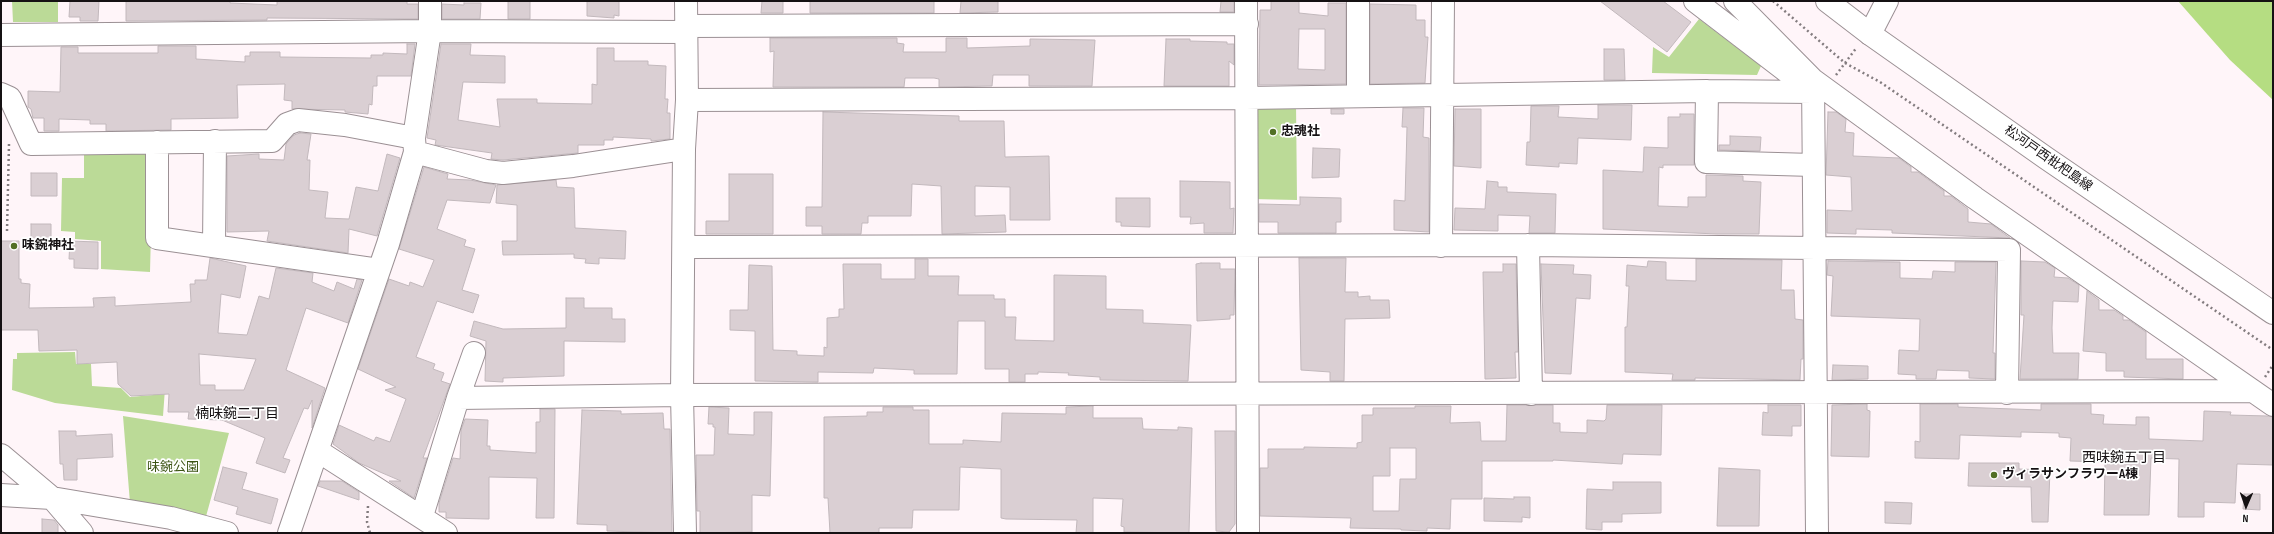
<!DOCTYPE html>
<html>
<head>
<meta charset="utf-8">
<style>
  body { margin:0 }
  #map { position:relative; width:2274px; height:534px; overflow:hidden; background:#fff5f9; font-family:"Sofia Sans Condensed",sans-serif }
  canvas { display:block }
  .frame { position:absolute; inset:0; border:2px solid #151113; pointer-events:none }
  .north { position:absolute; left:2226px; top:486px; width:40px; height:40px; -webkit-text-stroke:3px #fff; paint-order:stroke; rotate:182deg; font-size:11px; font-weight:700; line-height:16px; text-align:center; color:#151113 }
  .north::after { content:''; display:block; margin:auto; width:14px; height:18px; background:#151113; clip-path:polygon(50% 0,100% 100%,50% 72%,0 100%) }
</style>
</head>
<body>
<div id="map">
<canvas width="2274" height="534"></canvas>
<div class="frame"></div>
<div class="north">N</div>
</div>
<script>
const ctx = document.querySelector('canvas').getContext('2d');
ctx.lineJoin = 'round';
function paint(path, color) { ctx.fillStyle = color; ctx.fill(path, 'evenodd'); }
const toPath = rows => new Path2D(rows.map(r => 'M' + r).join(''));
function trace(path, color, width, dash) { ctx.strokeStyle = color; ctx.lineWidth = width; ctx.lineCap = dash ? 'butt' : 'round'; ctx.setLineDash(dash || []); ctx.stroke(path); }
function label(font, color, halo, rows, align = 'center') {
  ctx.font = font + ' "Sofia Sans Condensed","Noto Sans JP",sans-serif'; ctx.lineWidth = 3.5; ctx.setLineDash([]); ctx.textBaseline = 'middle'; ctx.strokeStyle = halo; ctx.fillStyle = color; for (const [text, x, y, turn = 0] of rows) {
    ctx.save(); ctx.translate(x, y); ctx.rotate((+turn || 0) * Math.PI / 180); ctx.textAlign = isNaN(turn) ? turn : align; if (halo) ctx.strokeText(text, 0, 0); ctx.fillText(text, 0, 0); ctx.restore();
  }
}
paint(toPath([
  [12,1,58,1,58,22,13,22],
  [1699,19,1761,66,1757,75,1652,73,1653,47,1669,57],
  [1296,103,1297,200,1253,199,1252,109],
  [84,149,153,151,150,272,101,269,101,241,75,239,75,232,61,231,62,178,84,178],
  [75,352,76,364,91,364,92,386,121,388,130,397,153,395,166,375,163,416,55,403,12,390,13,359,17,359,17,353],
  [123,416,229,433,205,520,130,503]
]), '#bbda97');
paint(toPath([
  [2178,1,2273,1,2273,100,2230,60]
]), '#b5dd82');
const building = toPath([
  [70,1,99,1,98,21,80,21,80,17,69,17,70,1],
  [126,1,230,1,230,3,277,5,277,2,280,1,407,1,407,4,418,4,418,19,267,18,267,20,126,21,126,1],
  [508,1,530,1,530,19,508,19,508,1],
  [587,1,619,1,619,16,614,15,614,18,587,16,587,1],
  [762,1,783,1,783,13,761,13,762,1],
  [810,1,934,1,934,13,810,13,810,1],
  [961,1,998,1,998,12,960,13,961,1],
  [1221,1,1234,1,1234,12,1220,12,1221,1],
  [1271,1,1299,1,1299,13,1328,16,1328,3,1346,3,1346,84,1259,85,1260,10,1271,10,1271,1],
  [1299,29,1325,29,1325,70,1298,69,1299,29],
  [1600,1,1663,1,1691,22,1667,52,1600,1],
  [464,3,481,3,480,19,442,19,442,4,464,5,464,3],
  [1370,4,1416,5,1416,20,1425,20,1425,37,1428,37,1425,83,1370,84,1370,4],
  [770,38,897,38,897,43,904,44,903,52,946,52,946,38,967,38,967,48,1030,46,1030,39,1095,40,1092,86,1029,86,1029,75,993,75,992,86,939,87,939,79,934,78,905,78,904,87,773,87,774,51,770,52,770,38],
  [1166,39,1190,39,1190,41,1227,42,1227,44,1234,44,1234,65,1229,61,1229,86,1164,86,1166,39],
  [407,44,415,44,411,76,377,76,377,86,373,86,372,105,369,104,368,114,345,112,345,110,292,109,292,101,284,100,285,84,237,85,238,118,171,119,171,130,106,131,106,124,90,124,90,120,59,119,59,131,44,131,44,118,33,118,31,109,28,107,28,91,60,92,61,47,78,47,78,53,158,53,158,46,196,46,196,59,245,62,245,56,250,56,250,52,280,52,280,57,371,58,371,55,383,55,383,53,407,54,407,44],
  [441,44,471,44,470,55,505,56,505,83,463,82,458,120,500,127,497,99,537,99,537,103,592,104,592,84,597,85,597,48,614,48,614,61,648,61,648,65,666,66,665,99,668,99,667,113,670,113,670,139,651,141,651,139,613,137,613,140,604,140,604,145,578,145,578,153,503,160,491,159,492,153,435,145,436,140,427,138,441,44],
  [1604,49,1624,49,1625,80,1604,80,1604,49],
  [1598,105,1632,105,1631,140,1578,138,1577,164,1559,163,1559,167,1526,165,1527,142,1530,142,1531,106,1559,106,1558,117,1598,119,1598,105],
  [1403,108,1424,108,1423,137,1429,138,1429,232,1394,230,1394,200,1405,201,1407,127,1402,127,1403,108],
  [1331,109,1344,109,1344,114,1331,114,1331,109],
  [1455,109,1481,109,1481,168,1454,166,1455,109],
  [823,112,959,116,959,121,1004,121,1005,157,1049,156,1050,220,1010,220,1010,187,975,186,975,216,1005,215,1006,232,942,234,941,186,912,184,911,216,868,216,868,223,862,223,861,234,822,234,822,226,806,226,806,207,822,207,823,112],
  [1828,112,1836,112,1846,119,1845,132,1854,133,1853,156,1899,158,1911,167,1911,172,1918,172,1944,191,1944,196,1951,196,1968,209,1968,222,1991,224,2010,238,1892,233,1892,230,1856,229,1856,234,1827,233,1827,210,1852,211,1851,177,1826,175,1828,112],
  [1680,114,1694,114,1694,165,1663,165,1663,168,1659,167,1658,206,1688,207,1688,197,1706,197,1706,175,1743,176,1743,181,1761,182,1759,234,1717,234,1603,229,1603,170,1643,172,1644,147,1668,148,1668,117,1680,117,1680,114],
  [300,133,311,134,307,160,310,160,309,190,328,192,325,218,349,219,356,187,378,191,387,154,400,158,377,236,349,229,348,253,267,241,269,231,227,232,227,156,259,154,259,159,284,160,286,144,294,135,300,133],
  [1730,136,1761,137,1760,151,1719,150,1719,145,1730,145,1730,136],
  [1313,148,1340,149,1339,177,1312,178,1313,148],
  [424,167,448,174,447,179,470,180,496,185,490,203,447,200,437,229,466,240,464,246,475,249,462,290,479,295,473,313,437,301,416,357,435,364,433,369,444,373,441,381,450,384,423,458,427,458,414,498,389,481,401,481,359,463,333,444,339,425,374,441,376,437,390,442,406,399,385,390,396,387,358,369,389,279,409,286,410,282,423,287,434,260,399,249,424,167],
  [31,173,57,173,57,196,31,196,31,173],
  [729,174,773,174,773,234,706,234,706,221,729,221,729,174],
  [556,180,557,187,574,188,575,228,626,231,625,259,599,258,599,264,585,263,586,259,574,258,574,254,503,255,502,241,517,241,517,205,496,203,497,185,556,180],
  [1180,181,1230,182,1230,209,1234,208,1233,233,1204,233,1204,223,1190,224,1191,217,1180,217,1180,181],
  [1487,181,1498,182,1498,187,1507,187,1507,192,1556,194,1555,233,1529,233,1530,216,1498,215,1498,231,1454,230,1455,208,1485,209,1487,181],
  [1300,197,1341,198,1341,222,1336,222,1336,233,1278,233,1278,222,1259,222,1259,204,1300,205,1300,197],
  [1116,198,1150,198,1150,227,1121,226,1121,222,1116,222,1116,198],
  [31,224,51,224,51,245,31,245,31,224],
  [1,241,19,241,19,279,21,279,21,283,30,284,29,308,94,307,93,298,115,297,115,306,191,302,190,284,195,284,195,280,207,280,210,258,246,266,240,298,221,294,218,333,247,335,259,296,269,299,276,268,313,273,312,282,334,291,337,282,354,289,357,279,362,280,348,323,306,308,286,370,325,388,312,428,312,400,308,409,304,408,283,458,290,460,285,473,256,463,265,438,222,420,188,419,189,412,168,412,169,394,131,396,118,384,117,362,77,364,77,350,39,351,38,330,1,330,1,241],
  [199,354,256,359,244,390,215,390,215,385,200,385,199,354],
  [70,241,98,242,98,269,74,268,74,259,69,259,70,241],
  [1299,258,1346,258,1345,292,1358,292,1358,297,1370,296,1370,300,1389,300,1390,318,1345,319,1344,381,1330,381,1330,372,1301,370,1299,258],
  [915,259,928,259,928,276,959,276,958,295,994,295,994,299,1005,299,1005,317,1016,317,1015,340,1054,341,1054,275,1106,276,1106,309,1143,310,1143,323,1191,325,1188,381,1100,380,1100,377,1068,375,1069,373,1038,372,1038,374,1025,374,1025,382,1009,382,1009,369,985,369,985,321,958,321,957,374,914,374,914,370,874,368,873,373,818,372,818,382,755,381,755,331,730,330,730,310,748,310,749,265,772,266,773,350,797,351,797,355,824,356,824,347,827,348,827,318,839,317,839,309,844,309,843,264,881,264,881,279,915,279,915,259],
  [1696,259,1782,260,1781,290,1794,290,1795,319,1803,320,1803,359,1801,359,1800,380,1695,378,1695,380,1672,380,1673,374,1625,372,1625,327,1627,327,1629,286,1626,286,1627,265,1647,267,1648,261,1666,262,1666,280,1696,281,1696,259],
  [1828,261,1900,262,1900,278,1932,279,1933,271,1955,272,1955,262,1996,262,1993,353,1995,353,1995,379,1969,378,1969,371,1937,370,1936,379,1916,379,1916,375,1898,374,1899,350,1919,351,1920,319,1831,316,1833,276,1827,275,1828,261],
  [2021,261,2045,262,2055,268,2054,277,2068,278,2079,285,2078,302,2053,301,2052,328,2053,353,2079,353,2078,379,2020,379,2024,315,2021,315,2021,261],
  [1201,263,1220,263,1220,269,1235,269,1234,315,1230,315,1230,319,1197,321,1196,264,1201,263],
  [1503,264,1516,264,1518,352,1515,352,1516,378,1485,379,1483,272,1503,272,1503,264],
  [1541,264,1574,265,1573,274,1591,275,1590,299,1576,298,1571,374,1545,373,1541,264],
  [2087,291,2099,300,2099,310,2114,310,2123,316,2123,320,2129,320,2146,332,2146,359,2183,359,2183,379,2124,377,2124,371,2106,371,2106,353,2083,351,2087,291],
  [566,298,584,298,584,308,612,308,612,319,625,319,625,342,564,341,564,376,503,378,503,382,485,381,486,341,470,336,474,321,503,329,566,328,566,298],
  [1833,365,1868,366,1868,379,1832,380,1833,365],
  [1867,404,1867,410,1870,411,1869,457,1831,456,1832,405,1867,404],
  [1920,404,1958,404,1958,407,2041,410,2041,404,2091,404,2091,414,2104,415,2103,424,2136,425,2136,417,2149,417,2149,439,2203,441,2204,411,2231,412,2230,415,2268,416,2273,417,2273,465,2237,464,2235,503,2204,502,2204,517,2178,517,2179,459,2151,458,2149,515,2104,515,2105,462,2070,461,2071,438,2059,437,2059,433,2021,432,2021,437,1960,435,1959,459,1915,458,1915,441,1920,442,1920,404],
  [1507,405,1553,405,1553,423,1560,423,1560,432,1587,433,1587,420,1604,421,1606,419,1607,405,1662,405,1661,455,1623,454,1622,464,1553,460,1553,461,1482,461,1482,499,1451,499,1450,529,1427,528,1427,531,1401,530,1401,529,1350,528,1351,518,1260,516,1260,468,1268,468,1268,449,1304,449,1304,447,1357,448,1357,443,1362,442,1362,415,1373,415,1373,408,1415,408,1415,406,1451,406,1450,423,1480,422,1481,441,1506,441,1507,405],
  [1390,448,1416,448,1416,479,1400,479,1399,511,1373,511,1373,476,1390,476,1390,448],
  [1768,405,1801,405,1801,426,1792,426,1792,436,1762,435,1763,412,1768,413,1768,405],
  [1093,406,1093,418,1142,418,1143,429,1178,430,1178,427,1192,428,1189,533,1124,532,1124,527,1121,526,1123,499,1093,498,1093,533,1076,533,1077,520,1006,519,1001,518,1001,469,960,467,959,510,913,510,912,528,879,528,879,533,830,533,828,498,824,498,824,417,867,416,867,412,883,412,883,407,913,407,913,410,929,410,929,444,963,444,963,440,1001,442,1002,413,1066,414,1066,407,1093,406],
  [709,407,729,408,728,434,754,435,754,412,772,412,770,496,752,495,752,532,700,533,700,511,697,511,696,455,714,455,715,427,713,427,713,424,708,424,709,407],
  [540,409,555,409,554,518,536,518,537,478,489,477,489,519,446,518,446,512,439,512,439,503,453,458,460,459,461,430,465,419,488,420,487,446,490,446,490,450,536,453,536,422,540,422,540,409],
  [582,410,621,411,621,414,663,413,664,429,670,429,672,533,607,531,607,525,577,524,582,410],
  [59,431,76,431,76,436,112,434,113,457,77,459,77,480,64,480,63,464,60,464,59,431],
  [1215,431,1235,431,1235,524,1229,532,1216,531,1215,431],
  [1969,463,2019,463,2019,469,2050,470,2048,522,2032,522,2031,487,1968,486,1969,463],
  [223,467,247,473,242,489,278,499,271,524,236,514,238,507,214,500,223,467],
  [1719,468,1760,470,1759,526,1717,526,1719,468],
  [320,481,342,481,359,492,359,500,318,486,320,481],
  [1613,482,1661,482,1661,513,1622,514,1622,522,1602,522,1602,530,1586,529,1587,489,1613,490,1613,482],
  [2244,494,2260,494,2260,510,2243,509,2244,494],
  [1514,497,1530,497,1530,518,1522,517,1522,522,1484,521,1484,498,1514,499,1514,497],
  [1885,502,1912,503,1911,524,1885,523,1885,502],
  [42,519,54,520,58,525,58,533,42,533,42,519]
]);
paint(building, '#dacfd3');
trace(building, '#c2b8bc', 1);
const minor = toPath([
  [1246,1,1248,533],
  [1695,1,1798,80],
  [1735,1,1813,80,1817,533],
  [686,26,1247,24],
  [1870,34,1887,1],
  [1,35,430,31,685,32],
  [1813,80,1975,198,2273,405],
  [1707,91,1706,162,1813,165],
  [1,94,10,98,31,144,272,141,287,124,298,120,345,125,414,138],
  [1358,96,1358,1],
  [687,100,1246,98,1707,91,1813,92],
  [157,142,157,238,379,270],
  [415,152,486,171,503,173,573,166,684,149],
  [1528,245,1531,394],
  [214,246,215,141],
  [1441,246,1443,1],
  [684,247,1528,245,2009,250,2007,393],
  [458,398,682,395,2253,391],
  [318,451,446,533],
  [1,455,52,498,82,533],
  [1,495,52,498,171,518,227,533],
  [422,516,458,398,474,353],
  [289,533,388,244,415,152,414,138,430,31,430,1],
  [685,533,682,395,684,149,687,100,686,1]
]);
const major = toPath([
  [1827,1,1870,34,2046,158,2273,313]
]);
trace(minor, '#9b9094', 24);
trace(major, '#9b9094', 24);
trace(toPath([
  [1773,1,1845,63,1880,82,2273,350],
  [1836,75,1857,47],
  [7,231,9,144],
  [2265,377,2273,365],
  [368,506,367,522,370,533]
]), '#837c7f', 2.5, [2, 3]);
trace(minor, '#fff', 22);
trace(major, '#fff', 22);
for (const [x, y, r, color] of [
  [1273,132,4,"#527025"],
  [14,246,4,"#527025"],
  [1994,475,4,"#527025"]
]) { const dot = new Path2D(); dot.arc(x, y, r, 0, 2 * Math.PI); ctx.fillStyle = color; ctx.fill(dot); trace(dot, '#fff', 1.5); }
label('bold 13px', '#151113', '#fff', [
  ["忠魂社",1281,132],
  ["味鋺神社",22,246],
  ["ヴィラサンフラワーA棟",2002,475]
], 'left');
label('13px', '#151113', '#fff', [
  ["松河戸西枇杷島線",2048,159,35]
]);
label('13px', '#3c5414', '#fff', [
  ["味鋺公園",173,468]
]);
label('14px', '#151113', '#fff', [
  ["楠味鋺二丁目",237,414],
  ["西味鋺五丁目",2124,458]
]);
</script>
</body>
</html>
